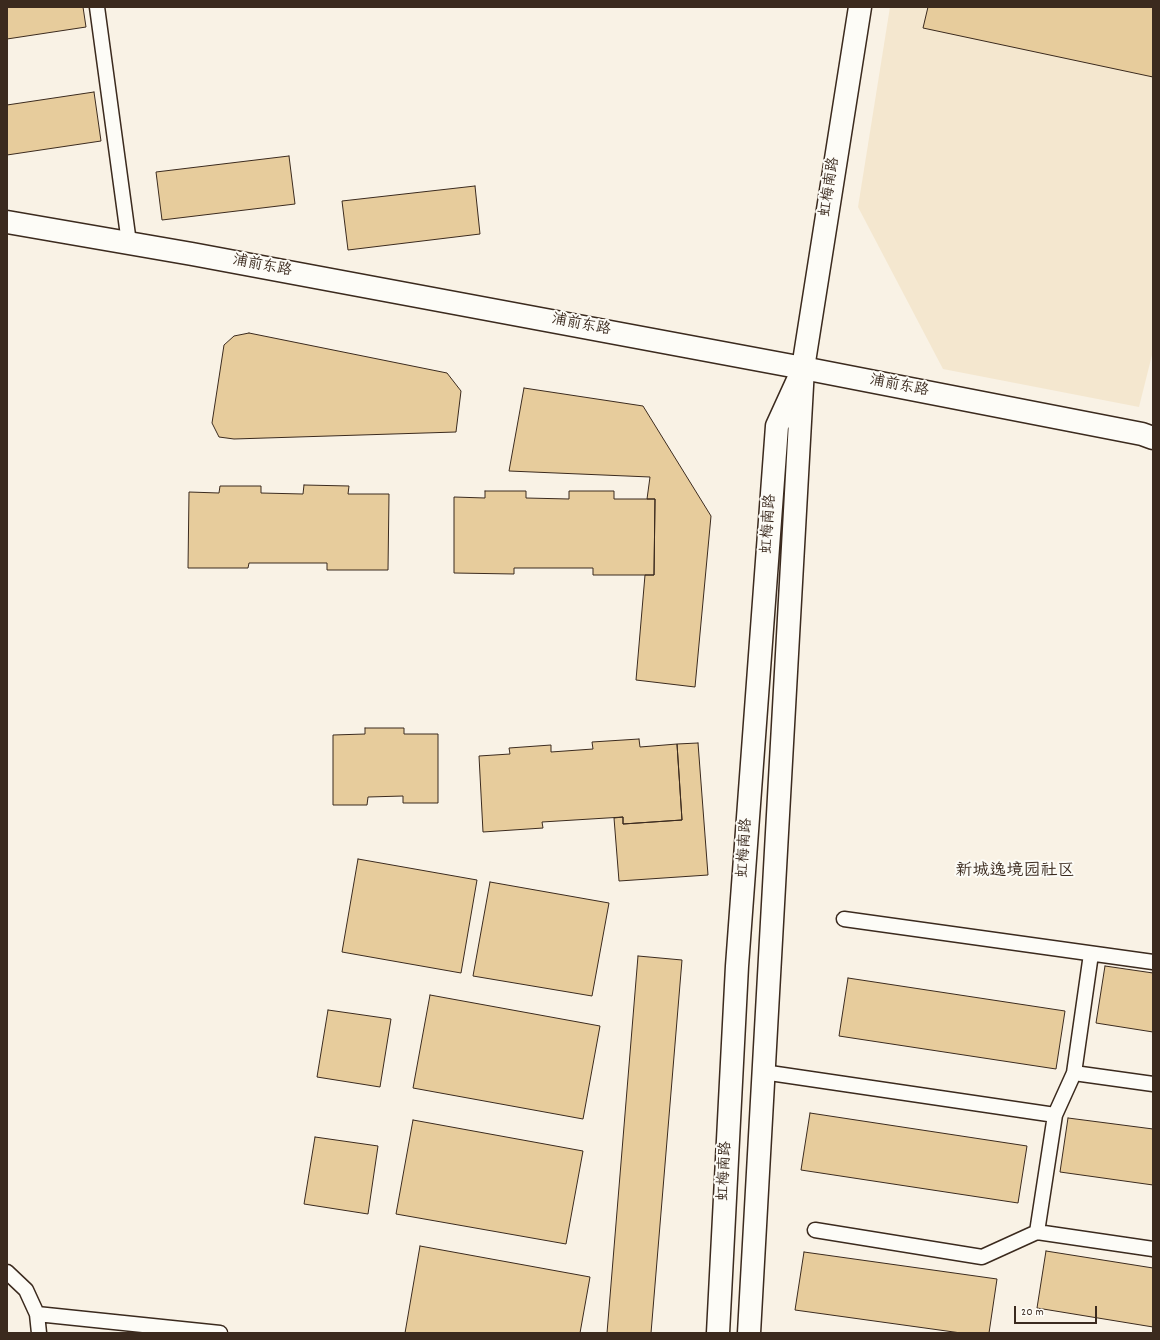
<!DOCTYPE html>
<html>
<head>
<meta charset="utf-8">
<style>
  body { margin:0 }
  #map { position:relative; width:1160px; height:1340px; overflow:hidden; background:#f9f2e5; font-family:Dekko,sans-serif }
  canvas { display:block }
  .frame { position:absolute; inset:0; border:8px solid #3b2a1e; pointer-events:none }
  .scale { position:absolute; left:1014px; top:1306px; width:83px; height:18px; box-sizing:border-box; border:2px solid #3b2a1e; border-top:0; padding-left:5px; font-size:12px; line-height:14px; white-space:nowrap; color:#3b2a1e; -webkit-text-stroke:3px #fdfcf7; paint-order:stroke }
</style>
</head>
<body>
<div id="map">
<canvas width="1160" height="1340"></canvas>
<div class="frame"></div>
<div class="scale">20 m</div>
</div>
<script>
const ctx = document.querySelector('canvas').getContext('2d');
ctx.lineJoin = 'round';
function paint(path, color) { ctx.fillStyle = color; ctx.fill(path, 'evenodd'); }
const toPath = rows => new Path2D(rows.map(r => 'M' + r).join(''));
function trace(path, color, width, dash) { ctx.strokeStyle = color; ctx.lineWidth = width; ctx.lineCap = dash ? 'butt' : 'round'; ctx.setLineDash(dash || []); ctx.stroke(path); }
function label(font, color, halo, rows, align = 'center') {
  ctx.font = font + ' Dekko,"LXGW WenKai TC",sans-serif'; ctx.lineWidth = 4; ctx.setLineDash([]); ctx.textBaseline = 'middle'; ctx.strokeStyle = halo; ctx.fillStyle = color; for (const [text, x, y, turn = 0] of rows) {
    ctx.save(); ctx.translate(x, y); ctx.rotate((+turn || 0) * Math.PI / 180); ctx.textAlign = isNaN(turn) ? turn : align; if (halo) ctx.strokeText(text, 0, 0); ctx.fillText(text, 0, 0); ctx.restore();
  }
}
paint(toPath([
  [890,7,1153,7,1153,351,1139,407,943,369,858,207]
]), '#f4e7cf');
const building = toPath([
  [7,7,83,7,86,27,7,39,7,7],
  [928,7,1153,7,1153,77,923,28,928,7],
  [94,92,101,141,7,155,7,105,94,92],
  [289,156,295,204,162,220,156,172,289,156],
  [475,186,480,234,348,250,342,201,475,186],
  [249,333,447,373,461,391,456,432,234,439,219,437,212,423,224,345,234,336,249,333],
  [524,388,643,406,711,516,695,687,636,680,645,575,654,575,655,499,647,499,650,477,509,471,524,388],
  [304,485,349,486,348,494,389,494,388,570,327,570,327,563,249,563,248,568,188,568,189,492,219,493,220,486,261,486,261,493,303,494,304,485],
  [485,491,526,491,526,498,569,499,569,491,614,491,614,499,655,499,654,575,593,575,593,568,514,568,514,574,454,573,454,497,485,498,485,491],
  [365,728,404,728,404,734,438,734,438,803,403,803,403,796,368,797,367,805,333,805,333,735,365,734,365,728],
  [639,739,640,747,677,744,682,820,623,824,623,817,542,822,543,828,483,832,479,756,510,754,509,748,551,745,551,752,593,749,592,742,639,739],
  [698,743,708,875,619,881,614,818,623,817,623,824,682,820,677,744,698,743],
  [358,859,477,880,461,973,342,952,358,859],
  [490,882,609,903,592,996,473,976,490,882],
  [638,956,682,960,651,1333,607,1333,638,956],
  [1105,966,1153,973,1153,1032,1096,1023,1105,966],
  [848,978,1065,1011,1056,1069,839,1036,848,978],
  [430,995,600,1026,583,1119,413,1088,430,995],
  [328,1010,391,1019,380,1087,317,1077,328,1010],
  [810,1113,1027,1146,1018,1203,801,1170,810,1113],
  [1068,1118,1153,1129,1153,1185,1060,1172,1068,1118],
  [413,1120,583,1151,566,1244,396,1214,413,1120],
  [315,1137,378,1146,368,1214,304,1204,315,1137],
  [420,1246,590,1277,580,1333,405,1333,420,1246],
  [1046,1251,1153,1268,1153,1327,1037,1308,1046,1251],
  [804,1252,997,1279,989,1333,961,1333,795,1310,804,1252]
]);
paint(building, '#e7cc9c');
trace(building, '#3b2a1e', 1);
const service = toPath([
  [97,7,129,243],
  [844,919,1153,962],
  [763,1072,1055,1115],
  [1074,1073,1153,1084],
  [815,1230,982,1257,1037,1232,1153,1249],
  [1037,1232,1055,1115,1074,1073,1091,954],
  [7,1272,26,1290,37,1314,39,1333],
  [37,1314,220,1333]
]);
const minor = toPath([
  [7,222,192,254,803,368,1142,434,1153,438]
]);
const tertiary = toPath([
  [718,1333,737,966,777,426,798,380],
  [749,1333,803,368,860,7]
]);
trace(service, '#3b2a1e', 17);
trace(minor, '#3b2a1e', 25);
trace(tertiary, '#3b2a1e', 25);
trace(service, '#fdfcf7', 14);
trace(minor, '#fdfcf7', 22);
trace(tertiary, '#fdfcf7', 22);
label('15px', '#3b2a1e', '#fdfcf7', [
  ["虹梅南路",831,187,-81],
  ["浦前东路",262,267,11],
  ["浦前东路",581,326,11],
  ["浦前东路",899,387,11],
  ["虹梅南路",770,524,-86],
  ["虹梅南路",746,848,-86],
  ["虹梅南路",726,1171,-87]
]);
label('17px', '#3b2a1e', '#fdfcf7', [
  ["新城逸境园社区",1015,873]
]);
</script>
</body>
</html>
